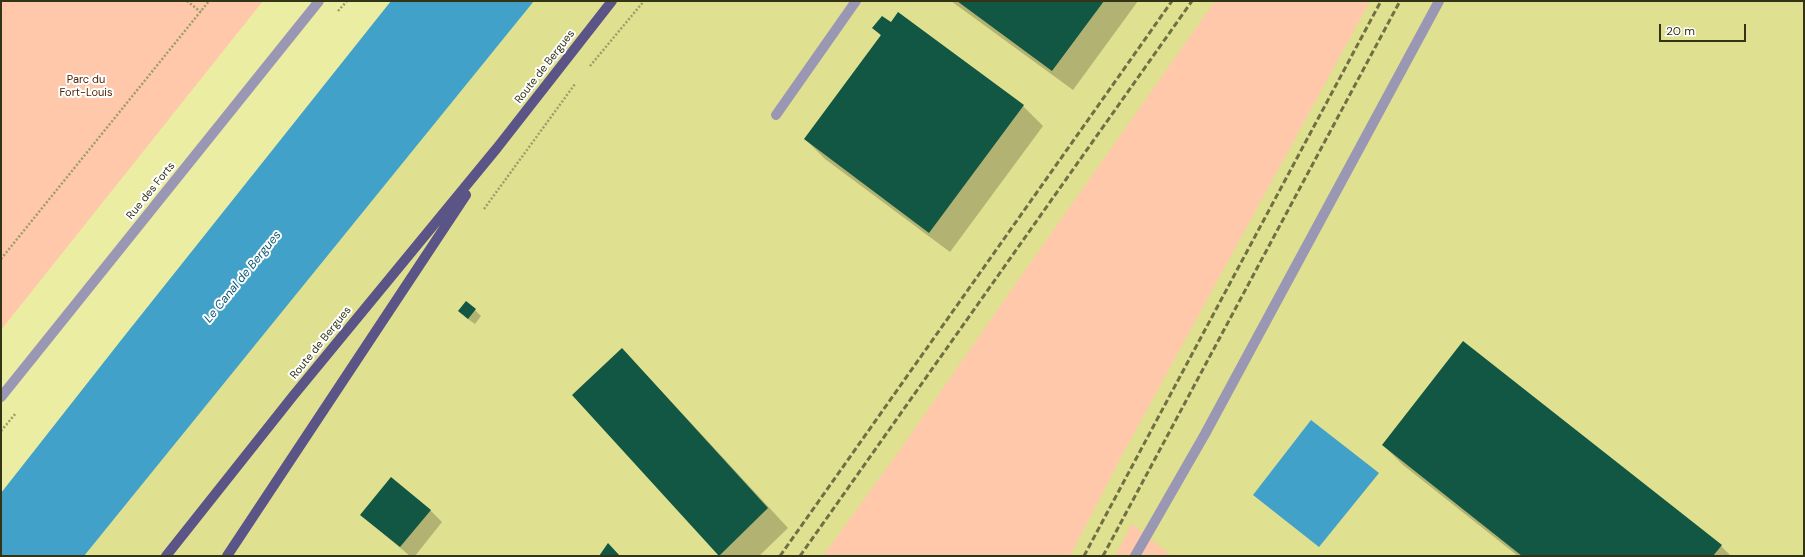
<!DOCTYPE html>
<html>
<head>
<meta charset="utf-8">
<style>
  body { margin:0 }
  #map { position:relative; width:1805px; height:557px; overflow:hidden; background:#ebeda3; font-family:"DM Sans",sans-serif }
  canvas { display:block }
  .frame { position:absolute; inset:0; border:2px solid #333416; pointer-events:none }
  .scale { position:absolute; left:1659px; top:24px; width:87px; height:18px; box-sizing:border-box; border:2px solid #333416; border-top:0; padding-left:5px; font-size:12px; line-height:14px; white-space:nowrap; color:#333416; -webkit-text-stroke:3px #fff; paint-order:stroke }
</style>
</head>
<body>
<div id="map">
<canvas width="1805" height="557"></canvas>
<div class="frame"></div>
<div class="scale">20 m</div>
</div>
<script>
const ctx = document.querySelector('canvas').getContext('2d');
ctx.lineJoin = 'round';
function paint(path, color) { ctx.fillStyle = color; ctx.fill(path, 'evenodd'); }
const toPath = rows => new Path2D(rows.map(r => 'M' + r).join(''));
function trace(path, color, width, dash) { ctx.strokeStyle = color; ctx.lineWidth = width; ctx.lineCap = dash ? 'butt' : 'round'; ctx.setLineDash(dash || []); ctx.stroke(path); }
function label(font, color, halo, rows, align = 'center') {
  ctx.font = font + ' "DM Sans",sans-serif'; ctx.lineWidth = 4; ctx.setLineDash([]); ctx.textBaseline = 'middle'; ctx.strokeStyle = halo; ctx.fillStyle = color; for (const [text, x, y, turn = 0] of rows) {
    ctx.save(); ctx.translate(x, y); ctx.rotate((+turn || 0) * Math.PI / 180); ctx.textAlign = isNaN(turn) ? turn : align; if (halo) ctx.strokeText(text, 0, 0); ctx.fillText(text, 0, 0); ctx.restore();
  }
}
paint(toPath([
  [534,1,1804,1,1804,556,84,556]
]), '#dfe090');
paint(toPath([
  [1,1,263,1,1,330],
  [1215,1,1370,1,1121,457,1070,556,823,556,902,447,1019,279],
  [1132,524,1172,556,1115,556]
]), '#ffc8ab');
paint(toPath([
  [391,1,534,1,84,556,1,556,1,493,122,339],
  [1311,420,1379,473,1319,547,1253,495]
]), '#42a1c8');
paint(toPath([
  [951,1,1138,1,1073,90],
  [874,28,1023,106,1043,126,950,252,825,159,805,139,881,36],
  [475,310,481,316,475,324,465,317],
  [1463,343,1721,546,1731,556,1518,556,1403,465,1383,445],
  [642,370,788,528,759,556,720,556,573,395],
  [430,510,442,522,415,556,410,556,361,515]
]), '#0003');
paint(toPath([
  [957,1,1104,1,1052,71],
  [898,12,1024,105,929,233,804,139,881,35,872,28,882,16,891,22],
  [466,301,476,309,468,319,458,311],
  [1463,341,1722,545,1713,556,1522,556,1382,445],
  [622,348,768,508,719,556,572,395],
  [391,477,431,510,400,547,360,515],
  [608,543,620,556,599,556]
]), '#115743');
trace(toPath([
  [187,1,201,12],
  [338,11,347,1],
  [590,66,644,1],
  [484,209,575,84],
  [1,259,209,1],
  [1,431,16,413]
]), '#9c9e67', 2.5, [2, 2]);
trace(toPath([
  [776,115,856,1],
  [1,397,319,1],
  [1135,556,1205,434,1439,1]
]), '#9997b4', 10);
trace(toPath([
  [166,556,293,396,497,148,612,1],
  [227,556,466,195]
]), '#5b5486', 10);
trace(toPath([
  [780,556,1172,1],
  [800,556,1192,1],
  [1084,556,1381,1],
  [1103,556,1400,1]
]), '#6f7144', 3, [6, 3]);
label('11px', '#333416', '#fff', [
  ["Route de Bergues",545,67,-52],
  ["Rue des Forts",151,191,-51],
  ["Route de Bergues",321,343,-51]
]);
label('11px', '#512203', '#fff', [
  ["Parc du",86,80],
  ["Fort-Louis",86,93]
]);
label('italic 12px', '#075672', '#fff', [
  ["Le Canal de Bergues",243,277,-51]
]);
</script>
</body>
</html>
